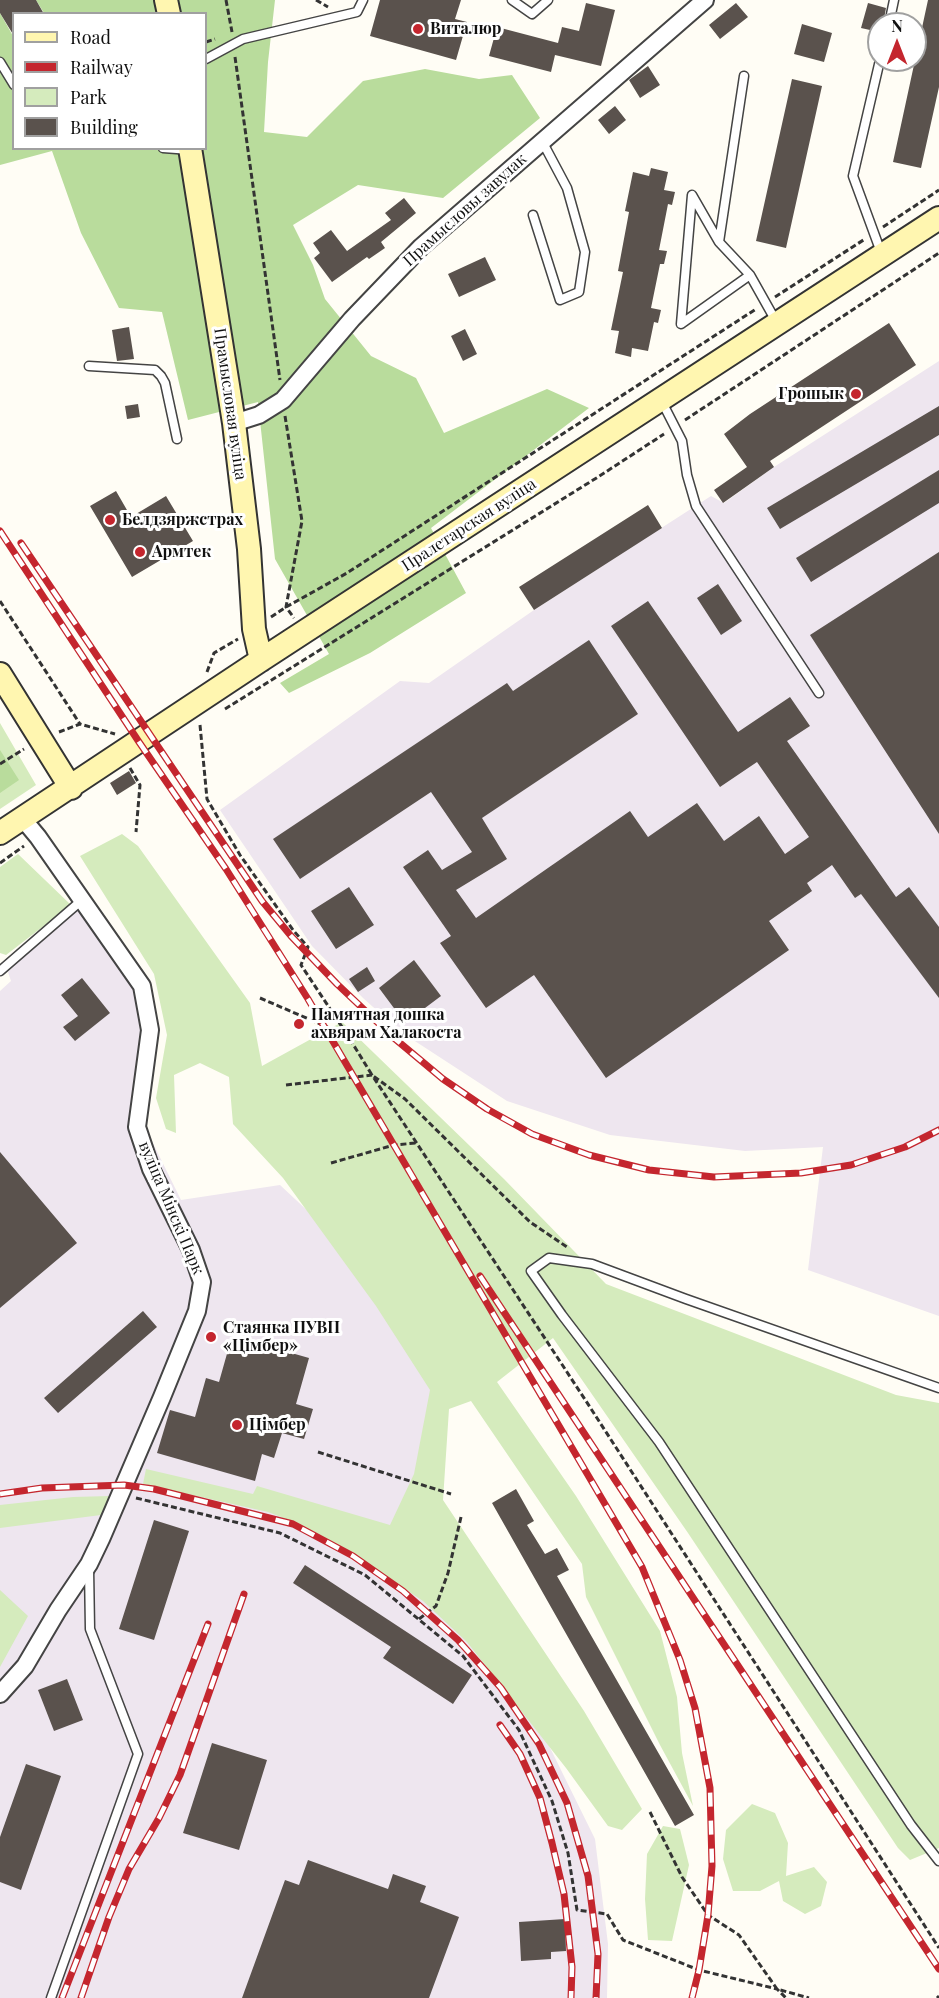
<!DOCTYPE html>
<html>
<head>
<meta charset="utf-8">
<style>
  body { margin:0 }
  #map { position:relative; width:939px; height:1998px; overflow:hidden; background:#fffdf5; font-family:"Playfair Display",serif }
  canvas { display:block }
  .legend { position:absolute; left:12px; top:12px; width:195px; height:138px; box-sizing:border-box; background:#fff; border:2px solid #a0a0a0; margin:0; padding:8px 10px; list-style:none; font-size:18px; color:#111 }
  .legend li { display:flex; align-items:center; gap:12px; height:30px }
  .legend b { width:30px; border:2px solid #a0a0a0 }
  .north { position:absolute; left:867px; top:12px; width:60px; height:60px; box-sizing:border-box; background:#fff; border:2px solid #a0a0a0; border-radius:50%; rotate:0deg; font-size:16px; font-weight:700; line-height:24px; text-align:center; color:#111 }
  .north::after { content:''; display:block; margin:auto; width:21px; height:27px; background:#c4262e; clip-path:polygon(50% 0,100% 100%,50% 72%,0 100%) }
</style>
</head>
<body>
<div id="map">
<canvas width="939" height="1998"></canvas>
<ul class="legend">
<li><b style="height:8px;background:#fff6b0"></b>Road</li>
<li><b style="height:8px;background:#c4262e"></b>Railway</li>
<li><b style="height:16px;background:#d5ebbd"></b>Park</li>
<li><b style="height:16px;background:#5a524d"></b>Building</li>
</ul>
<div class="north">N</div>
</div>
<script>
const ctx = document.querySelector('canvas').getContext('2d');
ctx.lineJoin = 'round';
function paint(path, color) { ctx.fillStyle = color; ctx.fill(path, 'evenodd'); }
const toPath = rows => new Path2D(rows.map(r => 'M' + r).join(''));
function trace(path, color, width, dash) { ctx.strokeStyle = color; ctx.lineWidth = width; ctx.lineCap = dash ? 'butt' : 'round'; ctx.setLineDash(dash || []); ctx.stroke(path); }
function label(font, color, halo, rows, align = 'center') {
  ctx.font = font + ' "Playfair Display",serif'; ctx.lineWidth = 6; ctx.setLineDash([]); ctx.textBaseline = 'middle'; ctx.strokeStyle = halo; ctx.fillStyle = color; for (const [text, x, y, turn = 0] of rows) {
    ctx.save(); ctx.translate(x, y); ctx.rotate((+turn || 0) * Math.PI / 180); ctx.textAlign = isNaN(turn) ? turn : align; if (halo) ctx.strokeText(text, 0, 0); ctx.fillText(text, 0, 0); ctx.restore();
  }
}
paint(toPath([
  [939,361,939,1316,808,1270,823,1147,745,1151,610,1135,507,1101,401,1032,363,998,312,946,220,810,400,681,429,683,534,610,711,496,724,503,774,467],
  [90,897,145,973,156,1026,145,1127,181,1200,280,1185,326,1228,440,1383,435,1431,388,1551,526,1699,595,1839,608,1944,607,1998,0,1998,0,991,11,981,8,972,50,930]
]), '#eee6ef');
paint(toPath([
  [0,723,36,785,0,809],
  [122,834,138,846,250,1003,262,1066,342,1022,504,1179,606,1284,896,1395,939,1403,939,1848,910,1860,898,1848,688,1533,553,1338,497,1382,576,1496,660,1631,677,1697,682,1753,693,1806,660,1745,586,1597,582,1564,471,1401,449,1409,443,1500,584,1711,642,1809,622,1830,608,1826,566,1768,467,1642,423,1601,344,1548,286,1519,268,1512,143,1484,146,1469,253,1494,257,1486,390,1525,414,1474,430,1390,376,1306,283,1178,233,1124,229,1077,200,1063,174,1075,176,1133,166,1129,156,1098,167,1035,154,974,80,856],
  [18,854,71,905,6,955,0,953,0,867],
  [110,1496,101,1515,0,1528,0,1505,73,1497],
  [0,1590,28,1616,0,1667],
  [752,1804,775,1813,788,1843,786,1876,814,1867,827,1882,821,1906,805,1914,783,1901,779,1881,760,1891,733,1891,723,1859,726,1830],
  [663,1826,680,1829,689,1865,672,1941,648,1940,645,1899,647,1854]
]), '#d5ebbd');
paint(toPath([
  [36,0,275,0,268,62,264,132,307,137,363,81,425,69,479,79,512,75,540,118,443,198,358,185,293,225,313,265,325,299,371,356,416,378,444,433,547,389,589,408,431,528,466,593,370,653,289,693,280,683,329,654,275,559,258,402,188,420,162,312,119,308,81,233,52,151,0,165,0,13,13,36,14,148,206,148,206,14,44,13],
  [0,750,19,780,0,793]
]), '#b9dc9c');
paint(toPath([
  [0,0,36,0,44,14,14,14,14,36,0,13],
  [380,0,461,0,455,19,467,22,456,60,370,36],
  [928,0,939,0,939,87,921,168,893,162],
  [586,3,615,10,601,66,555,55,551,72,489,56,497,27,558,43,562,27,579,31],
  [736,3,748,17,720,39,709,25],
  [868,3,886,8,883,24,879,24,879,32,861,28],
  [802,24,832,33,824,62,794,54],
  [648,66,660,85,640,98,629,80],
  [792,79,822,86,786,248,756,241],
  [615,106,626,120,609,134,598,120],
  [651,168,668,172,664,190,675,192,672,205,668,204,659,250,667,251,664,264,660,264,651,308,661,310,658,323,654,322,648,351,632,348,631,357,615,353,619,331,611,330,623,272,618,271,629,212,625,211,633,172,649,176],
  [404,198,416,213,381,242,385,248,369,259,367,257,332,282,314,258,320,253,313,243,331,230,347,251,391,220,385,213],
  [485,257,496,280,459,297,448,274],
  [889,323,916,365,770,461,774,467,723,503,714,490,747,467,724,434,750,414],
  [129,327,134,359,117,361,112,330],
  [465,329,477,354,463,361,451,336],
  [138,404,140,417,127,419,125,406],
  [939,406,939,435,780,529,767,508],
  [939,470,939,503,811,582,796,558],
  [116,491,131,517,166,496,193,541,132,577,90,506],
  [648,505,662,528,534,610,519,587],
  [939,552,939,834,810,635],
  [718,584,742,621,721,635,697,598],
  [648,601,738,732,790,697,810,726,787,741,896,897,909,887,939,927,939,998,861,894,855,898,832,865,807,883,812,891,769,921,789,950,606,1078,534,975,486,1008,440,943,451,936,403,867,428,850,442,870,472,852,431,792,300,879,273,839,507,683,513,691,589,640,638,714,482,818,507,859,456,890,476,918,630,811,648,837,697,803,724,841,759,816,785,854,809,837,757,762,720,787,611,626],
  [129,771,136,783,117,795,110,783],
  [349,887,374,925,336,949,311,911],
  [414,960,441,996,405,1023,379,988],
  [367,967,375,981,358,992,349,979],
  [82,978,110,1013,75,1041,63,1027,78,1016,61,995],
  [0,1152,77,1243,0,1308],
  [143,1311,157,1327,58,1413,44,1398],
  [232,1336,309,1358,296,1404,313,1409,304,1439,282,1433,274,1458,262,1454,255,1481,157,1453,170,1410,195,1417,206,1378,219,1382],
  [516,1489,534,1521,527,1525,545,1554,557,1548,569,1570,557,1576,694,1815,675,1826,492,1503],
  [154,1520,189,1531,154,1640,119,1629],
  [305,1565,472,1675,453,1704,383,1658,391,1647,293,1583],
  [67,1679,83,1720,54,1731,38,1690],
  [212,1743,267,1760,239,1850,183,1833],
  [26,1764,61,1776,21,1890,0,1882,0,1837],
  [308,1860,388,1889,393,1874,426,1886,420,1902,459,1917,429,1998,242,1998,285,1880,299,1885],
  [565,1919,566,1951,551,1952,551,1959,521,1961,519,1922]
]), '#5a524d');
const service = toPath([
  [512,0,532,14,548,0],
  [889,24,894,0],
  [206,59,243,39,357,12,363,0],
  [880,60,853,176,882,255],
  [0,62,14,85],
  [744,76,719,242,750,275,777,323],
  [163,148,190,150],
  [533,215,560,300,579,292,585,252,567,188,542,141],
  [719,242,692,195,681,324,750,275],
  [89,366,155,370,161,376,165,383,177,439],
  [661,400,682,441,687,475,696,506,819,693],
  [0,971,82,900],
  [939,1388,686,1299,592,1264,549,1258,531,1271,562,1315,659,1442,911,1825,939,1861],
  [51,1998,138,1754,90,1629,89,1568]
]);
const minor = toPath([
  [234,423,259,415,283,400,352,319,421,247,705,0],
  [0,1694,25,1666,58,1610,89,1564,101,1539,162,1397,197,1311,202,1282,191,1250,151,1169,137,1127,150,1030,142,986,38,837,23,819]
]);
const secondary = toPath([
  [166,0,169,14],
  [190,148,234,423,249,549,254,629,261,660],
  [0,674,71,788],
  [0,833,261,660,939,218]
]);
trace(service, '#444', 11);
trace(minor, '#444', 20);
trace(secondary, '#333', 26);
trace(toPath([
  [226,0,232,32],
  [316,0,328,7],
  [206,42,215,39],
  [235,57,280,380],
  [883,227,939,190],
  [775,297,865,239],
  [285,416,302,521,286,607,294,618],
  [685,420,939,253],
  [0,601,80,724],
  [271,617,286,607,347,573,756,309],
  [207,672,214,653,238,639],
  [225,709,598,477,664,434],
  [200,725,207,799,240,855,293,930,308,947,301,965,348,1036],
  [59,732,80,724,115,734],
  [0,764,24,749],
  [130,768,140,785,136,832],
  [0,863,24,846],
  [260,998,348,1036,372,1075,405,1099,530,1222,567,1247],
  [286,1085,372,1075,586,1401,939,1948],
  [331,1163,394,1145,416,1143],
  [318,1452,451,1494],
  [136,1498,280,1533,365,1575,463,1656,519,1730,552,1801,568,1853,577,1910,607,1914,623,1940,699,1970,777,1989,786,1998],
  [419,1619,436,1606,448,1573,461,1517],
  [650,1812,682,1877,708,1915,739,1935,777,1989,809,1998],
  [937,1998,939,1996]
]), '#333', 3, [6, 3]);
trace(service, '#fff', 8);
trace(minor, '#fff', 16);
trace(secondary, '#fff6b0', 22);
const rail = toPath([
  [0,531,139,742,226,869,308,999,642,1567,680,1660,695,1708,710,1788,712,1866,708,1915,699,1970,692,1998],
  [21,543,262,901,291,936,337,984,394,1038,443,1079,487,1109,532,1134,589,1155,649,1170,714,1177,801,1173,851,1165,905,1147,939,1130],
  [480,1276,939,1969],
  [0,1494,42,1488,124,1485,154,1489,293,1524,353,1556,403,1591,458,1640,501,1688,539,1744,567,1803,588,1876,598,1954,596,1998],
  [500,1725,520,1754,540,1798,552,1843,564,1894,572,1967,571,1998],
  [62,1998,208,1624],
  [81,1998,109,1917,129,1869,159,1818,180,1775,244,1594]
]);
trace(rail, '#c4262e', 7);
trace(rail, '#fff', 4.5, [14]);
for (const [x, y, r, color] of [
  [418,29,6,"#c4262e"],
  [856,394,6,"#c4262e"],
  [110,520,6,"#c4262e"],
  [140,552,6,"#c4262e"],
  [299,1024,6,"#c4262e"],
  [211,1337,6,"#c4262e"],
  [237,1425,6,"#c4262e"]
]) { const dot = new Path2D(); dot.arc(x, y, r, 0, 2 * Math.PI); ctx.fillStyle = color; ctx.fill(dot); trace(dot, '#fff', 2); }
label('bold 16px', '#111', '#fff', [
  ["Виталюр",430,29],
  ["Грошык",844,394,"right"],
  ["Белдзяржстрах",122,520],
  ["Армтек",152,552],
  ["Памятная дошка",311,1015],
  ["ахвярам Халакоста",311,1033],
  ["Стаянка ПУВП",223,1328],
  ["«Цімбер»",223,1346],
  ["Цімбер",249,1425]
], 'left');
label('16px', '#111', '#fff', [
  ["Прамысловы завулак",465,210,-42],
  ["Прамысловая вуліца",230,404,82],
  ["Пралетарская вуліца",469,525,-33],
  ["вуліца Мінскі Парк",171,1208,67]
]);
</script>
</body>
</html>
